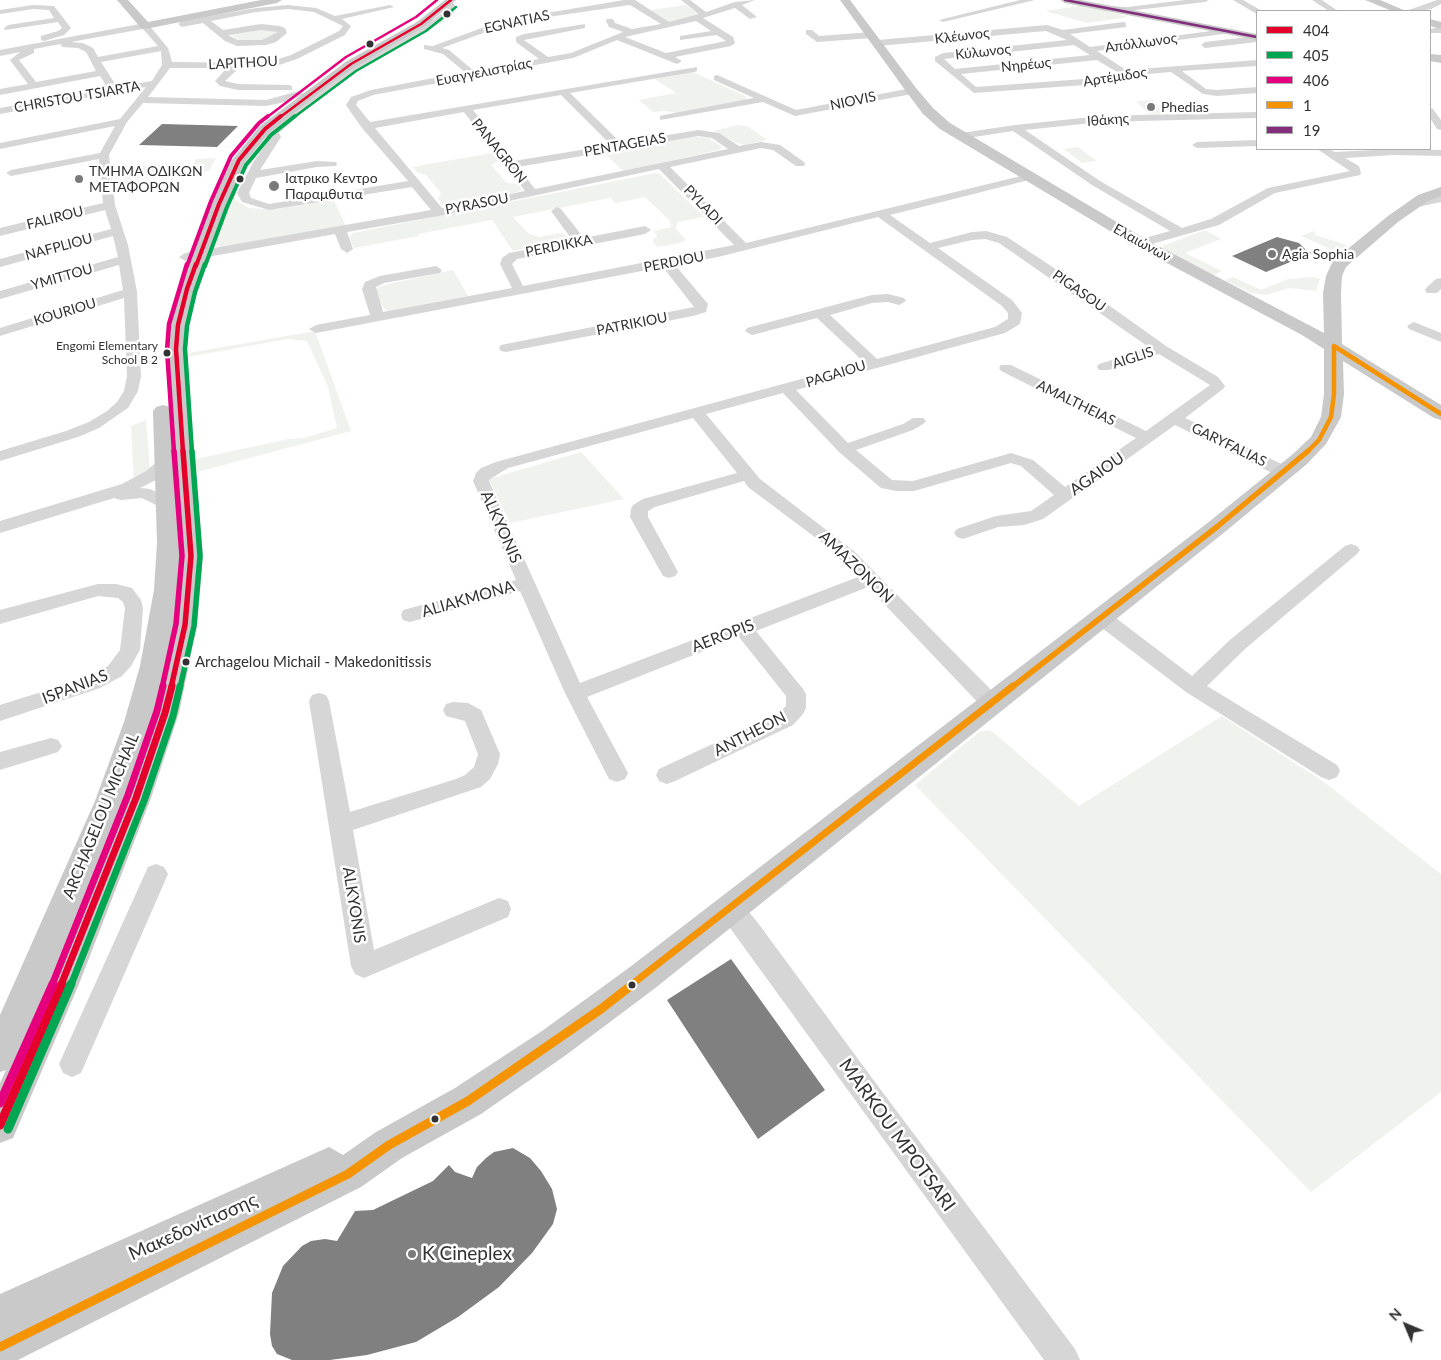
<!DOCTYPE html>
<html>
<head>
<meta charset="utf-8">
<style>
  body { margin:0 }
  #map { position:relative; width:1441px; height:1360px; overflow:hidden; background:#fff; font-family:Lato,sans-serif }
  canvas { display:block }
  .legend { position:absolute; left:1256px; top:10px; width:175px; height:140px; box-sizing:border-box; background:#fff; border:1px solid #adadad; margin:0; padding:6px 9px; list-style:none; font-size:15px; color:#323232 }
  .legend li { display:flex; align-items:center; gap:10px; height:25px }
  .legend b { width:25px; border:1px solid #adadad }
  .north { position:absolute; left:1381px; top:1300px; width:50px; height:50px; -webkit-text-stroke:4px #fff; paint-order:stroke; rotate:315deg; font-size:14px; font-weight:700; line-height:20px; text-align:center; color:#323232 }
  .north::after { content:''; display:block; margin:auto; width:18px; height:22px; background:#323232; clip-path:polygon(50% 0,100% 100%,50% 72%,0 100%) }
</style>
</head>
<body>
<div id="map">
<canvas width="1441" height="1360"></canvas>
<ul class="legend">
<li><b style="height:6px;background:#e4002b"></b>404</li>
<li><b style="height:6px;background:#00a651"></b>405</li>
<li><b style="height:6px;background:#e5007d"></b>406</li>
<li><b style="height:6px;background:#f59402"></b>1</li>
<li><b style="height:6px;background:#832d7d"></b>19</li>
</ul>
<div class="north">N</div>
</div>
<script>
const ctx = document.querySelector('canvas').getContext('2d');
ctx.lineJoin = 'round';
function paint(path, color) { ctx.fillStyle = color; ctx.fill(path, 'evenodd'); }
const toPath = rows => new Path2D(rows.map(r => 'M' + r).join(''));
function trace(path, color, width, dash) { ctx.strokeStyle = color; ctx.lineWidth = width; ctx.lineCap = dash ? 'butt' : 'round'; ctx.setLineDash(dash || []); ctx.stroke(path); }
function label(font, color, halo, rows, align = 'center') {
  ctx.font = font + ' Lato,sans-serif'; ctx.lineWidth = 5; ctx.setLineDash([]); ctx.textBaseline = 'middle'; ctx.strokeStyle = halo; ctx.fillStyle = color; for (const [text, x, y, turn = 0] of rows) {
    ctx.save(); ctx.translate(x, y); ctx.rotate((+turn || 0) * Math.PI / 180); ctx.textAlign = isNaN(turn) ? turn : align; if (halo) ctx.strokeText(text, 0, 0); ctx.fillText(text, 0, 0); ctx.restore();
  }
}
paint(toPath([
  [685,5,700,14,670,23,651,10],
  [1086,5,1128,17,1087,23,1045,11],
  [251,29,273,30,278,33,267,40,241,41,229,34],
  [691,71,745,96,747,100,678,113,665,111,653,112,639,100,676,93,655,79],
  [1152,100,1167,113,1149,114,1136,101],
  [737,125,747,126,767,140,745,145,737,143,713,131],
  [690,136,709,138,722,147,719,150,623,171,604,153],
  [267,137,248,164,236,190,235,200,249,208,263,209,278,209,333,199,346,226,222,247,216,245,213,242,229,196,235,189,243,163],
  [1078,147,1097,161,1082,163,1064,149],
  [492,153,499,161,491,165,507,183,518,184,522,190,514,193,443,206,438,199,441,193,426,175,418,173,412,167],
  [216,158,209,171,188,172,196,159],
  [181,163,175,176,116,180,123,167],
  [656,173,660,174,704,217,678,222,676,229,686,240,680,243,657,247,652,240,657,237,654,231,671,227,670,221,645,197,616,203,610,198,513,217,529,234,540,237,561,233,568,236,568,239,562,242,513,251,492,220,418,234,419,236,354,248,349,238,353,233],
  [1205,230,1221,239,1185,253,1222,271,1213,275,1165,250,1162,246],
  [1314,231,1316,233,1315,235,1347,245,1337,252,1301,236],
  [453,270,468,296,389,311,384,309,375,293,377,288,384,285],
  [1233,277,1261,290,1288,279,1314,277,1320,279,1316,291,1289,288,1267,295,1251,293,1224,280],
  [315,331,351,431,197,472,195,459,288,439,304,438,337,428,328,387,307,341,288,339,187,357,188,353],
  [146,420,150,471,134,483,131,426],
  [581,452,624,499,510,523,489,479],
  [1222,716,1324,782,1441,874,1441,1092,1311,1192,915,785,979,732,988,730,993,732,1079,806]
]), '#f0f3ed');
paint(toPath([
  [162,124,238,126,217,147,139,145],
  [1277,237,1299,243,1306,250,1312,253,1266,272,1232,256],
  [731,959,825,1090,758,1139,667,1000],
  [513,1148,530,1158,541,1171,552,1189,557,1209,553,1224,532,1253,499,1287,458,1317,416,1342,367,1355,330,1360,292,1360,277,1354,272,1346,270,1334,272,1293,283,1266,302,1246,311,1241,325,1239,337,1241,355,1211,373,1210,433,1181,449,1165,455,1172,472,1178,477,1167,486,1158,494,1152]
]), '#808080');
paint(toPath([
  [624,0,635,0,669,22,699,14,681,0,690,0,706,12,735,2,755,0,742,5,757,17,750,19,735,8,703,18,733,37,735,43,731,46,675,57,682,61,677,64,617,40,573,58,373,95,358,101,356,105,370,122,697,67,697,71,694,72,570,93,621,143,698,130,719,133,739,146,761,142,780,145,804,162,805,164,804,166,796,166,773,150,761,148,670,167,746,243,1029,174,1033,175,1035,177,1033,179,890,215,930,243,972,232,986,231,1007,237,1089,291,1166,346,1218,377,1225,386,1223,389,1185,418,1290,468,1292,472,1290,476,1278,476,1175,425,1043,519,1024,525,998,527,963,539,957,537,954,533,957,529,996,516,1031,511,1054,495,1021,466,1011,463,914,491,896,491,881,488,839,452,783,393,706,414,760,479,855,552,999,698,1002,704,999,710,992,712,985,710,868,587,756,631,803,689,806,694,806,708,803,714,793,725,675,781,667,784,659,781,656,775,659,769,779,713,786,706,786,696,739,637,587,697,628,773,625,779,617,782,609,779,565,693,520,591,410,622,403,620,401,615,403,610,516,580,473,481,476,473,481,468,496,462,864,362,817,318,752,335,745,331,747,328,872,295,888,294,904,298,906,301,899,305,888,302,872,303,830,315,877,359,995,327,1008,319,1008,313,1002,306,878,217,718,257,675,265,708,304,706,312,693,316,506,352,501,351,499,348,501,345,506,344,694,307,663,267,316,333,309,329,316,325,370,315,362,289,365,282,380,276,436,266,442,270,440,273,384,283,376,287,383,312,512,288,500,264,502,258,509,253,573,241,551,211,557,207,561,209,584,238,645,226,651,230,645,234,517,259,512,264,523,286,734,245,659,169,439,216,347,232,353,249,347,253,341,249,335,234,185,261,179,257,185,253,431,210,412,187,269,210,242,202,237,193,254,161,271,137,258,138,257,136,258,134,274,128,315,92,360,61,434,19,447,9,443,3,444,1,450,1,455,5,454,12,440,23,366,65,321,96,279,133,281,137,260,170,317,161,336,162,337,164,336,166,317,167,256,178,249,193,251,198,269,204,408,181,362,128,348,108,346,105,351,97,371,90,465,72,443,54,424,49,424,45,433,46,495,23,541,14,624,0],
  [630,5,661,24,632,29,615,23,613,19,607,19,606,21,609,27,623,32,571,53,548,57,524,40,585,28,585,24,524,34,516,37,516,42,539,59,474,71,449,50,442,48,497,28,541,18,630,5],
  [696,21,711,31,680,36,680,40,717,35,726,41,666,53,625,37,696,21],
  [561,95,611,145,514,161,473,110,561,95],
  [464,112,506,167,525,191,442,208,375,128,464,112],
  [698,136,712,138,728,149,535,189,518,167,698,136],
  [985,239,999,243,1150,348,1099,364,1097,367,1099,370,1109,370,1159,354,1210,385,1146,431,1011,365,1001,365,999,368,1001,371,1136,438,1065,487,1033,460,1011,453,913,481,892,480,856,450,913,430,923,424,926,421,923,418,913,418,903,424,848,443,796,390,1005,333,1020,324,1022,313,1012,300,938,248,972,240,985,239],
  [693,418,737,473,643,499,633,505,631,509,630,517,663,576,669,578,675,576,678,572,648,517,648,511,655,507,744,481,748,487,824,544,858,577,580,683,489,481,490,479,508,468,693,418],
  [1020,0,1035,0,943,22,939,20,1020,0],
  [1185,0,1209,0,1205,2,1128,11,1107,10,1103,8,1107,6,1128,7,1185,0],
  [1233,0,1243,0,1262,11,1255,13,1233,0],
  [1312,0,1322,0,1338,11,1329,11,1312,0],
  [1437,0,1441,0,1441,4,1431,9,1420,11,1406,11,1437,0],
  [33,5,54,6,71,28,64,35,44,41,41,40,41,36,58,31,62,28,58,22,5,30,4,28,8,25,54,18,49,10,33,9,0,14,0,10,33,5],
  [288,5,316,8,335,16,390,5,394,7,342,19,351,26,345,35,297,59,276,66,238,69,225,81,238,84,289,85,292,86,292,90,238,90,220,86,215,81,227,68,170,68,148,97,266,100,299,91,304,94,290,101,266,106,143,103,127,122,109,155,115,205,128,245,137,292,141,376,138,391,128,408,99,428,78,437,0,461,0,451,66,431,89,422,107,411,117,402,124,391,127,376,124,298,0,336,0,328,123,290,119,265,0,299,0,291,118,257,113,236,0,267,0,259,111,229,105,210,0,236,0,228,103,203,99,159,11,176,6,173,11,170,100,153,115,126,0,149,0,143,120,119,146,87,0,114,0,108,108,88,100,76,0,95,0,89,28,84,10,60,20,52,0,56,0,50,145,23,148,24,168,48,172,62,256,63,272,61,291,55,339,31,343,26,314,12,288,9,256,12,211,21,223,30,261,24,280,26,285,28,287,33,276,42,266,45,237,46,225,41,203,23,182,27,178,24,182,21,256,8,288,5],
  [143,29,158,46,98,57,93,48,83,43,71,42,143,29],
  [261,30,278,32,262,40,238,40,228,35,261,30],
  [61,44,62,47,78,48,86,52,96,71,36,82,19,60,34,53,34,49,61,44],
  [161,51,162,65,152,81,117,87,101,62,161,51],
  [1123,22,1126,23,1126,27,1070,34,1090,47,1226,29,1226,33,1223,34,1097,51,1126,70,1257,60,1257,66,1182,71,1206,89,1217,90,1257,87,1257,93,1217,96,1203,94,1171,72,1125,76,1098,84,974,93,935,61,935,57,943,53,1067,40,1046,31,878,46,874,43,878,40,1047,25,1063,30,1123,22],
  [1074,45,1090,55,955,69,944,59,1074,45],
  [1097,60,1117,72,1097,78,976,87,961,74,1097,60],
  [1441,27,1441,33,1430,33,1430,29,1441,27],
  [806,30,812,30,819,36,872,32,876,35,872,38,817,42,806,34,806,30],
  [1257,36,1257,42,1205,48,1201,45,1205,42,1257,36],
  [717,75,796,110,912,88,917,91,912,94,795,116,763,102,660,120,660,116,664,115,754,98,714,80,714,76,717,75],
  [1430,108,1433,109,1441,120,1441,130,1437,129,1430,118,1430,108],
  [1257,112,1257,118,1101,122,1025,130,1100,181,1182,228,1211,219,1268,188,1350,171,1317,149,1329,149,1335,152,1394,149,1441,150,1441,156,1394,155,1345,158,1359,166,1361,173,1360,175,1275,193,1219,225,1141,247,1137,246,1135,243,1137,240,1170,231,1092,185,1013,131,961,139,956,136,961,133,1015,125,1101,116,1257,112],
  [1257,140,1257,146,1197,148,1192,145,1197,142,1257,140],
  [1441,196,1441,202,1413,208,1407,205,1409,203,1441,196],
  [1441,278,1441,289,1437,293,1427,293,1425,290,1427,287,1436,279,1441,278],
  [1414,322,1441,333,1441,342,1409,329,1407,326,1414,322],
  [166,457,172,459,174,462,172,465,158,479,140,488,150,489,174,500,176,504,174,508,168,509,162,508,142,498,121,500,114,498,0,533,0,521,122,484,146,471,160,459,166,457],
  [1351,544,1357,546,1360,550,1357,554,1245,649,1207,686,1337,765,1340,771,1337,777,1329,780,1321,777,1186,692,1094,622,1092,617,1094,612,1101,610,1108,612,1192,676,1231,639,1345,546,1351,544],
  [98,584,116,584,132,588,141,600,143,608,140,650,131,666,122,676,100,688,0,721,0,705,86,678,108,666,120,650,125,608,123,602,118,598,98,596,0,624,0,610,98,584],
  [319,693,326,695,329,701,350,812,456,779,465,775,474,767,478,754,465,721,446,716,443,710,446,704,453,702,468,703,481,710,500,754,498,764,490,779,481,787,353,830,374,950,499,898,508,901,511,909,508,917,364,978,355,974,351,966,309,701,312,695,319,693],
  [51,738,58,740,62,746,58,752,0,770,0,752,51,738],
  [156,864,164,867,168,874,81,1073,72,1077,63,1073,59,1064,63,1055,148,867,156,864],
  [731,898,740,901,758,923,872,1078,1075,1349,1080,1360,1044,1360,722,917,719,909,722,901,731,898]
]), '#d6d6d6');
paint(toPath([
  [117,0,128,0,148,22,261,0,282,0,277,3,145,29,141,28,117,0],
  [445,0,456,0,425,26,355,67,329,85,270,132,246,161,227,204,196,289,187,325,185,349,203,556,197,625,179,713,151,798,79,984,13,1138,0,1143,0,1083,6,1070,0,1072,0,1015,95,801,124,722,140,666,154,590,157,543,153,411,156,407,163,405,170,407,167,349,169,325,178,289,211,204,232,160,260,126,347,61,417,22,445,0],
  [840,0,850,0,916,88,933,108,950,123,1147,240,1324,333,1323,293,1326,276,1333,261,1388,216,1418,195,1441,187,1441,196,1428,201,1398,222,1346,267,1342,276,1341,293,1342,344,1441,405,1441,420,1434,418,1343,361,1344,394,1341,417,1326,444,1307,464,1226,531,798,874,654,989,566,1055,481,1114,402,1158,361,1187,18,1360,0,1360,0,1294,329,1147,343,1155,376,1132,455,1088,542,1031,630,967,1210,521,1293,454,1311,437,1321,417,1324,394,1324,349,1302,335,1135,246,940,129,923,114,908,94,840,0],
  [1060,0,1081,0,1257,34,1257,40,1065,3,1060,0],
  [1365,0,1380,0,1406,11,1392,11,1365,0],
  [1430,19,1441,22,1441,29,1430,26,1430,19],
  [1430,54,1441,55,1441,63,1430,61,1430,54]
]), '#c9c9c9');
trace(toPath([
  [279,118,351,64,421,24,451,0]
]), '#e4002b', 2.5);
trace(toPath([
  [196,266,219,204,239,160,265,129,281,116]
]), '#e4002b', 4);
trace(toPath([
  [183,452,176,349,178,325,187,289,196,264]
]), '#e4002b', 4.5);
trace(toPath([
  [171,688,185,625,191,556,183,451]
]), '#e4002b', 5.5);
trace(toPath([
  [61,985,136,798,165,713,172,686]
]), '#e4002b', 7);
trace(toPath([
  [0,1125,62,984]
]), '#e4002b', 9);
trace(toPath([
  [293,118,356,71,426,31,456,7]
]), '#00a651', 2.5);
trace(toPath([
  [205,266,227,207,246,165,271,135,295,116]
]), '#00a651', 4);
trace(toPath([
  [192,452,185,349,187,326,195,292,205,264]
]), '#00a651', 4.5);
trace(toPath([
  [180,688,194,626,200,556,192,451]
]), '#00a651', 5.5);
trace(toPath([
  [71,985,144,801,173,716,180,686]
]), '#00a651', 7);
trace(toPath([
  [8,1129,71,984]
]), '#00a651', 9);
trace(toPath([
  [266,118,346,57,416,17,437,0]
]), '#e5007d', 2.5);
trace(toPath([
  [187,266,211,201,231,156,259,123,268,116]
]), '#e5007d', 4);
trace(toPath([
  [174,452,167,350,169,324,187,264]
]), '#e5007d', 4.5);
trace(toPath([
  [162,688,176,624,182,556,174,451]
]), '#e5007d', 5.5);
trace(toPath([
  [52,985,128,795,157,711,163,686]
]), '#e5007d', 7);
trace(toPath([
  [0,1103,53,984]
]), '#e5007d', 9);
trace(toPath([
  [1334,346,1441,414],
  [1307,452,1319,440,1331,417,1334,394,1334,346]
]), '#f59402', 4.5);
trace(toPath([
  [1011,688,1218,526,1308,451]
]), '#f59402', 5.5);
trace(toPath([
  [631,985,1013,686]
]), '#f59402', 7);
trace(toPath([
  [0,1347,348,1174,389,1145,468,1101,601,1009,633,984]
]), '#f59402', 9);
trace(toPath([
  [1065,0,1257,37]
]), '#832d7d', 2.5);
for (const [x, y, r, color] of [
  [447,14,4.5,"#323232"],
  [370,44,4.5,"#323232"],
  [1151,107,5,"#7a7a7a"],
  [79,179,5,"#7a7a7a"],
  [240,179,4.5,"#323232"],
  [274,186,6,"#7a7a7a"],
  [1272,254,5,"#7a7a7a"],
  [167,353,4.5,"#323232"],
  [186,662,4.5,"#323232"],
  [632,985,4.5,"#323232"],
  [435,1119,4.5,"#323232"],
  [412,1254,5,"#7a7a7a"]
]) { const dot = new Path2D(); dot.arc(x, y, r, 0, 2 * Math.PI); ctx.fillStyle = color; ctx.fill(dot); trace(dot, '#fff', 2); }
label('12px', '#323232', '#fff', [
  ["Engomi Elementary",158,346],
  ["School B 2",158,360]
], 'right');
label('14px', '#323232', '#fff', [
  ["EGNATIAS",517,22,-12],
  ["Κλέωνος",962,36,-7],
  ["Απόλλωνος",1141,43,-8],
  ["Κύλωνος",983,52,-6],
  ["LAPITHOU",243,63,-3],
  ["Νηρέως",1026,65,-6],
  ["Ευαγγελιστρίας",484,72,-11],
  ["Αρτέμιδος",1115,77,-9],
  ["CHRISTOU TSIARTA",77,97,-10],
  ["NIOVIS",853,101,-12],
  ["Ιθάκης",1108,120,-4],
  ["PENTAGEIAS",625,145,-10],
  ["PANAGRON",499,151,51],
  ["PYRASOU",477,204,-11],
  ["PYLADI",703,205,46],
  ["FALIROU",55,218,-14],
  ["Ελαιώνων",1142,243,29],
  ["PERDIKKA",559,246,-11],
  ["NAFPLIOU",59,247,-15],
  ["PERDIOU",674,262,-11],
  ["YMITTOU",62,277,-16],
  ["PIGASOU",1079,291,35],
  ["KOURIOU",65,312,-17],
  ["PATRIKIOU",632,324,-11],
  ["AIGLIS",1133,358,-18],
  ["PAGAIOU",836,374,-17],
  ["AMALTHEIAS",1076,403,26],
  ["GARYFALIAS",1229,445,26]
]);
label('14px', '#323232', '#fff', [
  ["Phedias",1161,107],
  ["ΤΜΗΜΑ ΟΔΙΚΩΝ",89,171],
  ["ΜΕΤΑΦΟΡΩΝ",89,187],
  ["Ιατρικο Κεντρο",285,178],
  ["Παραμθυτια",285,194],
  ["Agia Sophia",1282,254]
], 'left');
label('15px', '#323232', '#fff', [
  ["Archagelou Michail - Makedonitissis",195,662]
], 'left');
label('16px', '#323232', '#fff', [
  ["AGAIOU",1097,474,-35],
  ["ALKYONIS",501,527,66],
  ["AMAZONON",856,567,44],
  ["ALIAKMONA",468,599,-16],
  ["AEROPIS",723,636,-21],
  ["ISPANIAS",75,687,-21],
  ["ANTHEON",750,734,-27],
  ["ARCHAGELOU MICHAIL",101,816,-68],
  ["ALKYONIS",354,905,81]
]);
label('19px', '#323232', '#fff', [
  ["MARKOU MPOTSARI",897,1135,54],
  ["Μακεδονίτισσης",193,1227,-24]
]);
label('19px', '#323232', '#fff', [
  ["K Cineplex",422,1254]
], 'left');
</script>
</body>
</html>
